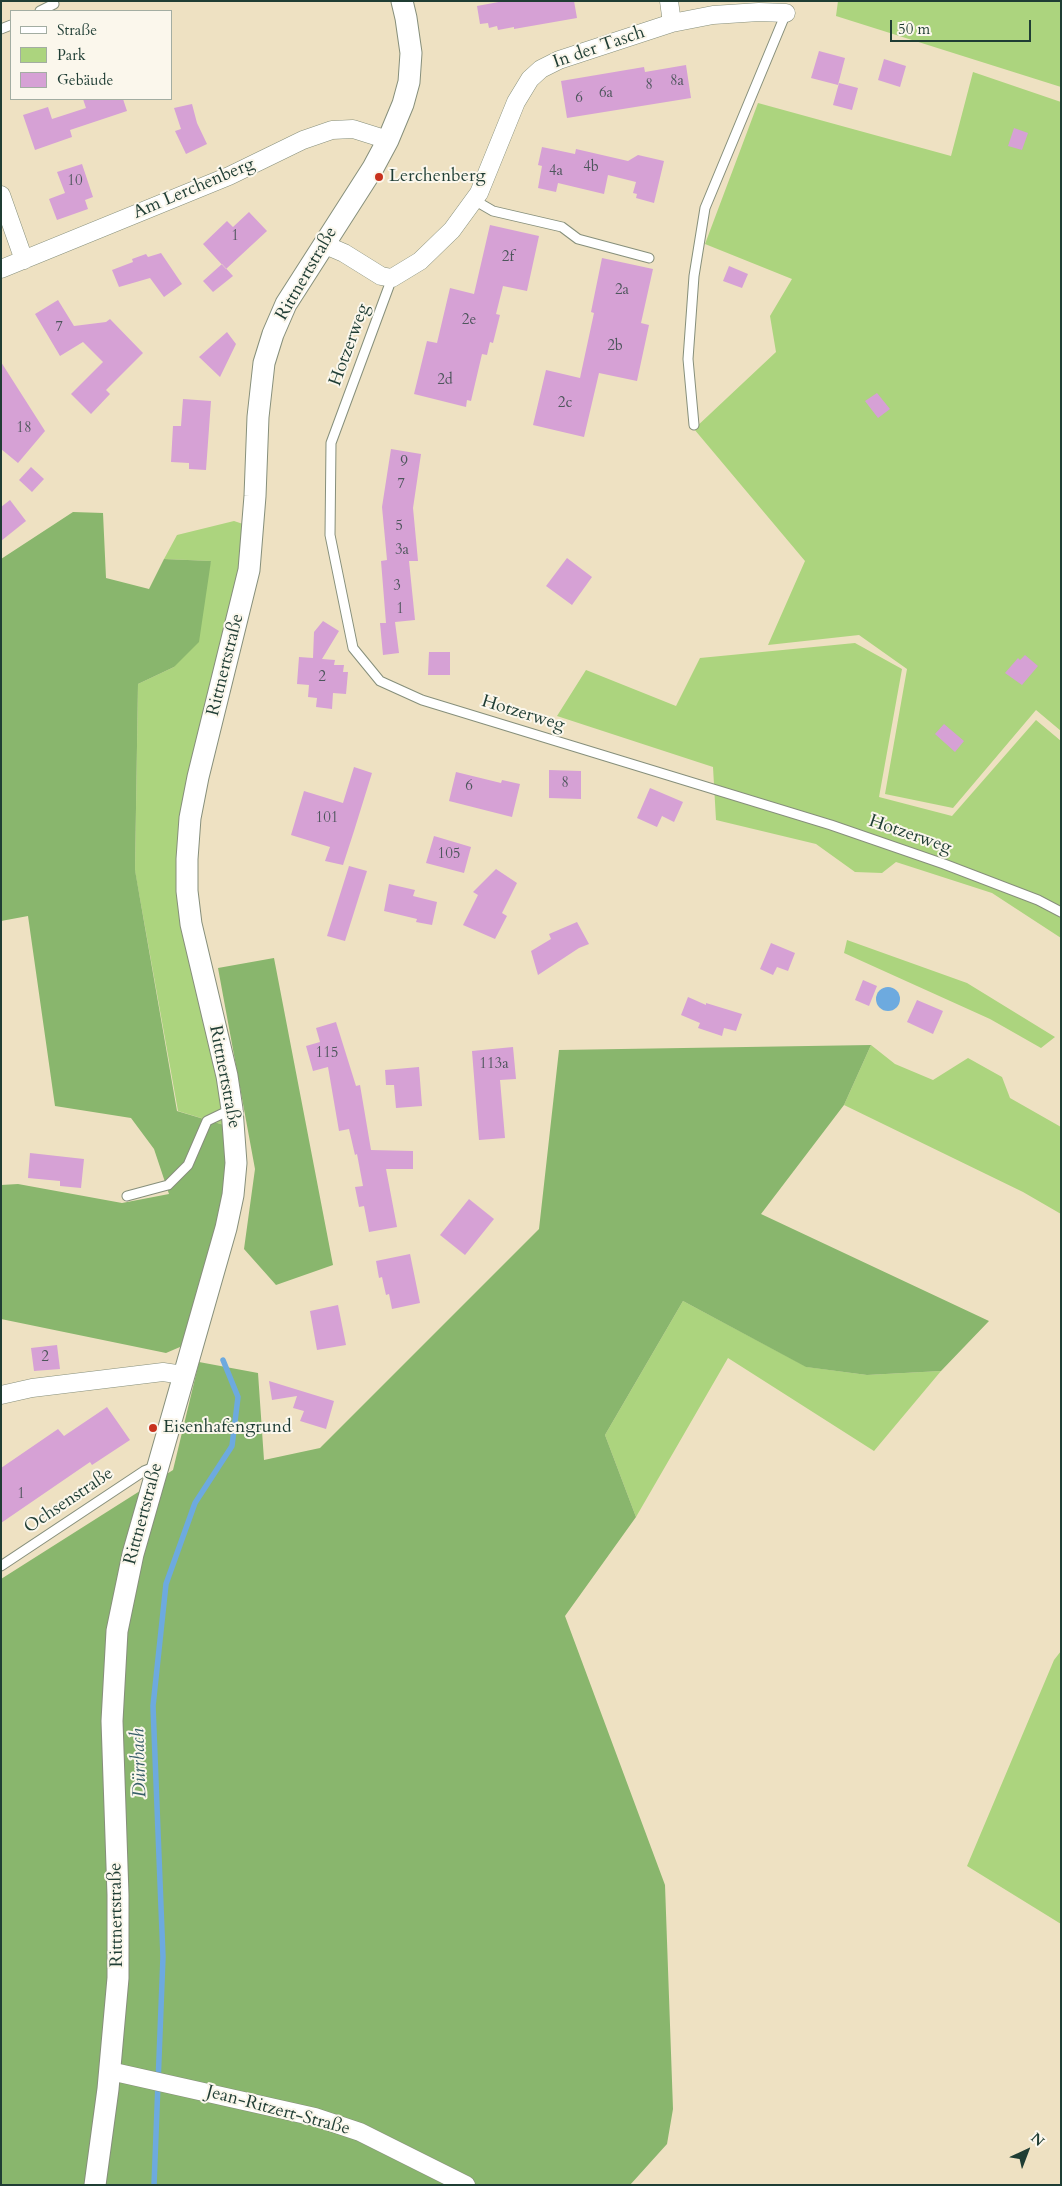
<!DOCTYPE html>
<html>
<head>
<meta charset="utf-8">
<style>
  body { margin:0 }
  #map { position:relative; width:1062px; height:2186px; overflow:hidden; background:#eee1c2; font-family:Cardo,serif }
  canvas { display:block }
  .frame { position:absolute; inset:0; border:2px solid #1f3d34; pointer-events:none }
  .legend { position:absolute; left:10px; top:10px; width:162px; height:90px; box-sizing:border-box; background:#fbf7ec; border:1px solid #a3ada2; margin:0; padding:6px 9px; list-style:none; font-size:15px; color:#1f3d34 }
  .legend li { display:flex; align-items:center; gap:10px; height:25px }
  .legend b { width:25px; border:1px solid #a3ada2 }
  .north { position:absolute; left:1002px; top:2126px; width:50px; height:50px; -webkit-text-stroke:4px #fbf7ec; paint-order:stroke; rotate:43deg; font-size:14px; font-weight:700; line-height:20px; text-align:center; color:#1f3d34 }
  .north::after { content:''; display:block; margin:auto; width:18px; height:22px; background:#1f3d34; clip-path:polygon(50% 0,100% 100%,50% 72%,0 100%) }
  .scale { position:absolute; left:890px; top:20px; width:141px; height:22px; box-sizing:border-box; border:2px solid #1f3d34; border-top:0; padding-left:6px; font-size:15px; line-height:18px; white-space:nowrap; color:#1f3d34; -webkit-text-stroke:4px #fbf7ec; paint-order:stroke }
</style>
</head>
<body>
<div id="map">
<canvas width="1062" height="2186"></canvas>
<div class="frame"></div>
<ul class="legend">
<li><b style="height:6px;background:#fff"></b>Straße</li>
<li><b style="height:14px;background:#acd47e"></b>Park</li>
<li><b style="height:14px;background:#d6a1d5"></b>Gebäude</li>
</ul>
<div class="north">N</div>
<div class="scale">50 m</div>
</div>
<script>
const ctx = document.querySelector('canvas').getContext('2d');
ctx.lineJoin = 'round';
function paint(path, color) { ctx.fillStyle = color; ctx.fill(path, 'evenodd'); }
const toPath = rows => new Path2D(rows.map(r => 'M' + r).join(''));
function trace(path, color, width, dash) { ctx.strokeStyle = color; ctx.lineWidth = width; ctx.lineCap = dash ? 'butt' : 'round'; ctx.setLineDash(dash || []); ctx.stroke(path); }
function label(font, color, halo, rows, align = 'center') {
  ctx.font = font + ' Cardo,serif'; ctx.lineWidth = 4; ctx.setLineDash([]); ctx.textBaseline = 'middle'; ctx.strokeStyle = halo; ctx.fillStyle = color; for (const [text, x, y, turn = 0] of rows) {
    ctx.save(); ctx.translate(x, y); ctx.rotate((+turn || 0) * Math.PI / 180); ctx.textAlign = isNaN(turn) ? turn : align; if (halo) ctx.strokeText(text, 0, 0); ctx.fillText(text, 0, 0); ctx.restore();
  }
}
paint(toPath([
  [838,1,1061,1,1061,87,836,16],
  [973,72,1061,102,1061,731,1036,710,953,808,885,794,907,669,859,635,768,645,805,561,694,429,776,352,770,316,792,279,705,244,758,103,951,156],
  [234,521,243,524,243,542,234,595,180,824,224,1125,178,1111,135,871,138,684,174,667,211,561,164,559,177,535],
  [855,643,902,669,879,797,952,816,1036,720,1061,741,1061,938,992,893,896,862,882,873,855,872,816,844,716,820,713,767,557,716,586,670,676,706,700,658],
  [847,940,967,983,1055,1037,1041,1048,990,1019,844,953],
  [871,1045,895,1064,933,1080,968,1058,1002,1077,1010,1098,1061,1127,1061,1214,1023,1192,844,1105],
  [683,1301,807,1367,867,1375,941,1371,874,1451,728,1358,636,1517,605,1435],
  [1061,1651,1061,1924,967,1866,1054,1660]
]), '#acd47e');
paint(toPath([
  [73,512,103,513,106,578,149,589,164,559,211,561,199,642,174,667,138,684,135,870,177,1111,224,1125,227,1183,187,1344,166,1353,1,1319,1,1185,18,1184,122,1203,169,1194,154,1149,131,1118,55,1106,28,916,1,921,1,559],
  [274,958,333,1265,276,1285,244,1249,255,1169,218,968],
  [871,1045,844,1105,761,1214,989,1321,941,1371,867,1375,806,1367,683,1301,605,1435,636,1517,565,1616,665,1885,673,2109,667,2144,630,2185,1,2185,1,1579,173,1470,199,1362,258,1373,264,1460,320,1448,539,1229,559,1050]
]), '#89b66d');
paint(toPath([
  '876 999a12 12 0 1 1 24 0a12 12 0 1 1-24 0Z'
]), '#6daadf');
trace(toPath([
  [154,2185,163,1957,153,1706,166,1584,195,1503,232,1446,238,1397,223,1360]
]), '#6daadf', 5.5);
paint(toPath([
  [504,1,574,1,577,18,514,29,514,27,498,30,497,26,489,28,488,23,480,24,477,6],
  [819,51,845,58,838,85,811,78],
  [884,59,906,66,900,87,878,80],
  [686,65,691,98,567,118,561,81,644,67,645,72],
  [839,83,858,88,852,110,833,105],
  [83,99,123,99,127,111,70,130,72,137,35,150,23,115,48,107,52,119,86,108],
  [192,104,197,123,207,144,186,154,175,131,181,129,174,108],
  [1014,128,1028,133,1022,150,1008,146],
  [542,147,575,154,576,149,628,161,638,155,664,161,654,203,636,198,637,194,633,193,636,182,608,175,604,194,558,183,556,192,538,188,542,166,538,165],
  [82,164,93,197,85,200,88,209,57,220,49,199,65,193,57,172],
  [249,212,267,231,226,269,203,244,227,221,233,227],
  [490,225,539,236,527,291,503,286,496,314,500,315,493,343,490,342,487,355,482,354,471,401,467,400,466,407,414,394,427,341,437,343,450,288,474,294],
  [161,253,182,284,164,297,150,278,119,287,112,270,133,262,132,259,146,254,148,257],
  [602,258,653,269,641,323,649,325,637,381,599,373,584,437,533,425,546,370,580,378,594,313,591,312],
  [222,264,233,276,213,292,203,281],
  [729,266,748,274,742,288,723,281],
  [58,300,74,326,106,322,110,319,143,353,106,390,110,394,91,414,71,394,103,362,83,342,60,356,35,314],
  [227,332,236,344,220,377,199,357],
  [1,362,45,431,18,463,1,449],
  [877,393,890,409,878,418,865,401],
  [183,399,211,401,206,470,189,469,189,463,171,462,173,426,181,426],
  [391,449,421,454,413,508,418,561,409,561,415,620,395,622,399,653,383,655,380,623,386,623,381,561,387,560,382,507],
  [31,467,44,479,32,492,19,480],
  [10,500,26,521,1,541,1,507],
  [567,558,592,577,572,605,546,586],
  [323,621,339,631,322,659,335,660,334,665,344,665,343,672,348,672,346,694,333,693,332,709,316,707,317,698,308,697,309,685,297,684,299,657,313,658,314,632],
  [429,652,450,652,450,675,428,675],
  [1025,655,1038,666,1022,685,1005,673,1018,658,1020,660],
  [944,724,964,741,955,752,935,734],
  [354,767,372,773,354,831,343,865,325,861,330,847,291,835,304,791,343,803],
  [549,770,581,771,581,799,549,798],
  [456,772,501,783,502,780,520,784,512,817,449,801],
  [650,788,683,802,674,822,662,816,657,827,637,818],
  [434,836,471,847,464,873,426,863],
  [349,866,367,871,345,941,327,936],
  [496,869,517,883,502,913,507,916,495,939,463,925,478,895,473,892],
  [389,884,415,890,413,896,437,902,432,925,416,922,417,919,384,911],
  [577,922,589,944,579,948,538,975,531,951,551,939,549,934],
  [771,943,795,953,788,971,777,967,773,975,760,969],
  [863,980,877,986,869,1006,855,1000],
  [688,997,706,1005,706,1003,742,1014,736,1031,724,1028,722,1036,698,1028,700,1023,681,1015],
  [917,1000,943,1011,933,1034,907,1022],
  [336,1022,356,1086,360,1085,371,1150,413,1151,413,1169,386,1169,397,1227,369,1232,364,1206,359,1207,355,1187,363,1186,357,1154,355,1155,349,1129,339,1131,328,1067,313,1071,306,1046,320,1042,316,1028],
  [513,1047,516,1079,500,1080,505,1138,479,1140,472,1051],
  [419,1067,422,1106,396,1108,394,1085,386,1085,385,1070],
  [30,1153,84,1159,81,1188,60,1186,60,1181,28,1178],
  [469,1199,494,1219,465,1255,440,1235],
  [410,1254,420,1303,392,1309,389,1294,386,1295,382,1277,379,1278,376,1261],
  [338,1305,346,1345,317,1350,310,1311],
  [57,1345,60,1369,34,1371,31,1348],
  [269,1381,334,1401,326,1429,300,1421,304,1411,293,1408,297,1396,272,1400],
  [107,1407,130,1440,92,1465,90,1462,1,1523,1,1468,58,1429,64,1436]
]), '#d6a1d5');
const service = toPath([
  [40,11,54,4],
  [1,29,11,25],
  [474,200,493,211,562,227,578,239,649,258],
  [392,278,331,443,330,535,353,648,380,681,422,700,831,825,944,864,1038,900,1061,912],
  [694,425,688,359,694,276,705,208,786,13],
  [127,1196,168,1185,188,1165,207,1121,232,1109],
  [1,1566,144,1471,157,1466]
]);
const minor = toPath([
  [669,1,672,23],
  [1,195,24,260],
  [323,244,344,253,381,276,392,278,420,261,452,230,479,193,516,102,530,79,541,69,559,60,672,23,713,15,759,12,786,13],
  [1,269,229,176,303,140,332,130,353,129,388,140],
  [1,1395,32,1388,163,1372,183,1375],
  [110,2071,315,2117,360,2132,466,2185]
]);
const tertiary = toPath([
  [95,2185,108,2089,118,1978,118,1895,112,1721,117,1631,133,1554,226,1228,233,1195,236,1163,232,1109,227,1076,191,924,187,891,187,859,190,818,198,777,249,570,255,496,258,417,264,363,273,334,286,304,373,168,388,140,403,104,409,82,411,53,406,18,402,1]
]);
trace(service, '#868f7b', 11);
trace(minor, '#868f7b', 19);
trace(tertiary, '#868f7b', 23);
trace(service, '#fff', 9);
trace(minor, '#fff', 18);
trace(tertiary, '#fff', 21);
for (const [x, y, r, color] of [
  [379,177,5,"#c8321e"],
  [153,1428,5,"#c8321e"]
]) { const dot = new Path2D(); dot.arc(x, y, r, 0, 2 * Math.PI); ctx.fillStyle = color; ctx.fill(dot); trace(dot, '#fbf7ec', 2); }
label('15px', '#4d565c', null, [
  ["8a",677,82],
  ["8",649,86],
  ["6a",606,94],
  ["6",579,99],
  ["4b",591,168],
  ["4a",556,172],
  ["10",75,182],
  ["1",235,237],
  ["2f",508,258],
  ["2a",622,291],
  ["2e",469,321],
  ["7",59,328],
  ["2b",615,347],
  ["2d",445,381],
  ["2c",565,404],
  ["18",24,429],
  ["9",404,463],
  ["7",401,485],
  ["5",399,527],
  ["3a",402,551],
  ["3",397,587],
  ["1",400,610],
  ["2",322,678],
  ["8",565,784],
  ["6",469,787],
  ["101",327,819],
  ["105",449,855],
  ["115",327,1054],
  ["113a",494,1065],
  ["2",45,1358],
  ["1",21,1495]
]);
label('18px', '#1f3d34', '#fbf7ec', [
  ["In der Tasch",599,48,-19],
  ["Am Lerchenberg",194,189,-23],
  ["Rittnertstraße",307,274,-60],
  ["Hotzerweg",350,345,-70],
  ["Rittnertstraße",226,665,-76],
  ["Hotzerweg",523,714,17],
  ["Hotzerweg",910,835,19],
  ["Rittnertstraße",224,1077,79],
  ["Ochsenstraße",69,1501,-34],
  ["Rittnertstraße",144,1514,-75],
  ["Rittnertstraße",117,1915,-91],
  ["Jean-Ritzert-Straße",278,2111,15]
]);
label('18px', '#1f3d34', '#fbf7ec', [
  ["Lerchenberg",389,177],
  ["Eisenhafengrund",163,1428]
], 'left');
label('italic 19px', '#365e67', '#fbf7ec', [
  ["Dürrbach",140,1763,-92]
]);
</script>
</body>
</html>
